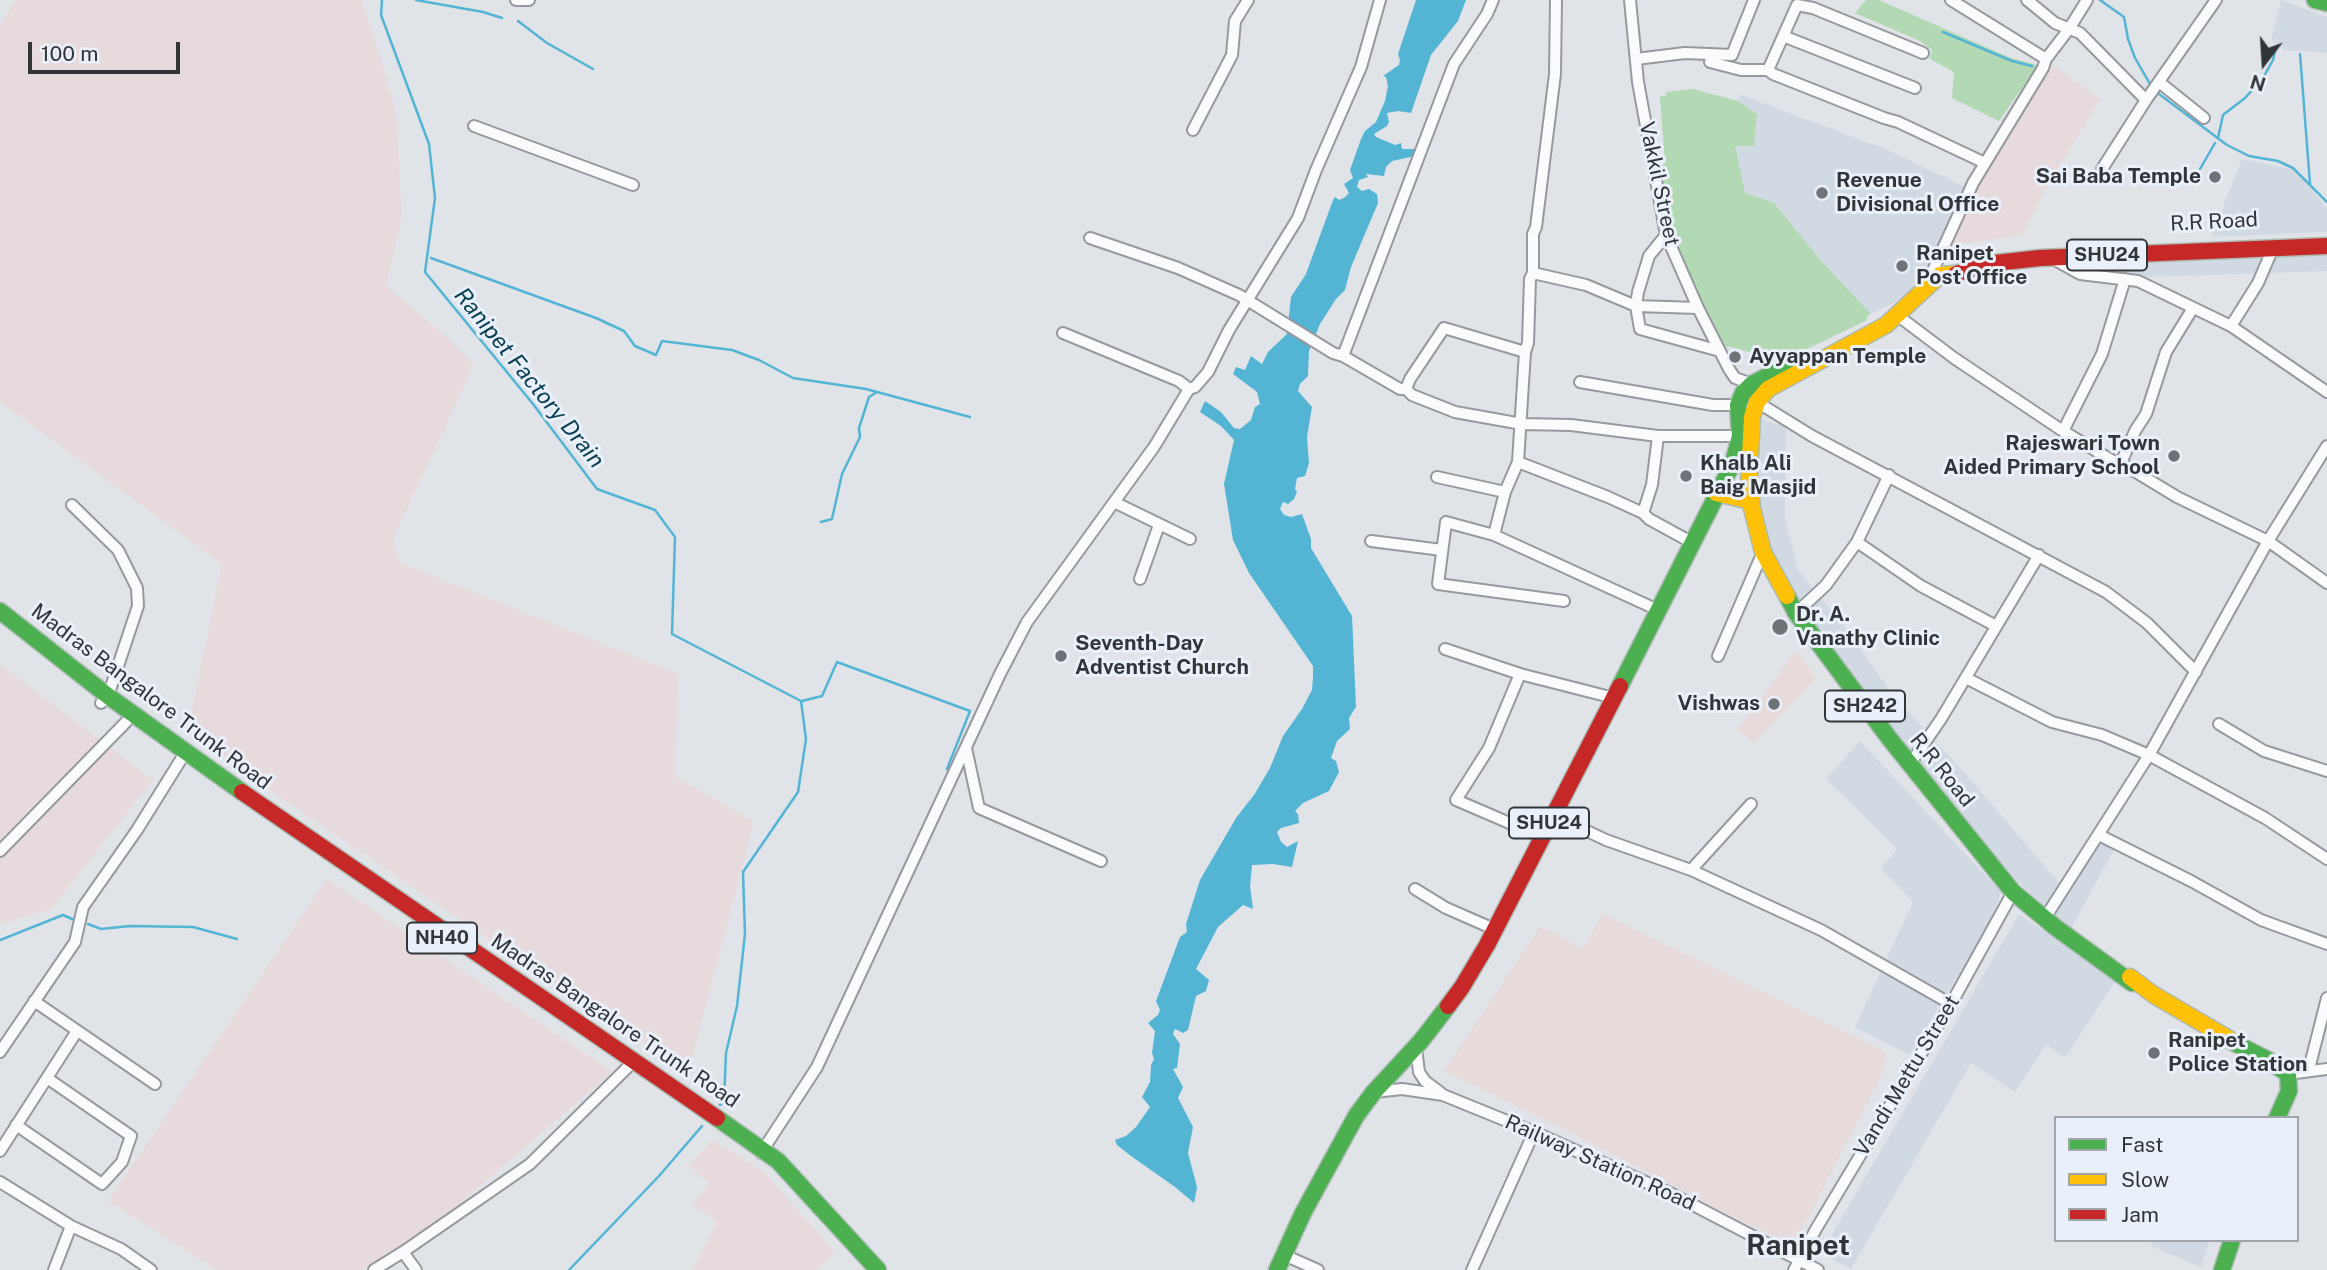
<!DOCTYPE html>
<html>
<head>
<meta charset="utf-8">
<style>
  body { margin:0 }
  #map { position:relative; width:2327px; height:1270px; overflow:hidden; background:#e0e4e8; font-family:"Public Sans",sans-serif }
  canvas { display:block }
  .legend { position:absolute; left:2054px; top:1116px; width:245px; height:126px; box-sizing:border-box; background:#e9f0f9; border:2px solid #a0a5ac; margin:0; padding:9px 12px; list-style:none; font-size:21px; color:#323538 }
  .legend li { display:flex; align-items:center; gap:14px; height:35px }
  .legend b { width:35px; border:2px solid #a0a5ac }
  .north { position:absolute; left:2229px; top:28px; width:70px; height:70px; -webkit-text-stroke:5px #e9f0f9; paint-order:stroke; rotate:197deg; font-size:19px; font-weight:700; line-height:28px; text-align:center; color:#323538 }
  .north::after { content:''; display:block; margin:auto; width:24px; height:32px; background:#323538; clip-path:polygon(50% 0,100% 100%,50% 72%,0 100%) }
  .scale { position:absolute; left:28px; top:42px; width:152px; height:32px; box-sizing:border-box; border:4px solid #323538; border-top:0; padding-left:9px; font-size:21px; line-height:24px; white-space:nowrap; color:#323538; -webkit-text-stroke:5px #e9f0f9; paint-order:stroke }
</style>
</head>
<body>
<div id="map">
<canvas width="2327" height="1270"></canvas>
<ul class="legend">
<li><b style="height:9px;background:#4caf50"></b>Fast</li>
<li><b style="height:9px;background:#ffc107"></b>Slow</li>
<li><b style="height:9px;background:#c62828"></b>Jam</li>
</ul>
<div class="north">N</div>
<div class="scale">100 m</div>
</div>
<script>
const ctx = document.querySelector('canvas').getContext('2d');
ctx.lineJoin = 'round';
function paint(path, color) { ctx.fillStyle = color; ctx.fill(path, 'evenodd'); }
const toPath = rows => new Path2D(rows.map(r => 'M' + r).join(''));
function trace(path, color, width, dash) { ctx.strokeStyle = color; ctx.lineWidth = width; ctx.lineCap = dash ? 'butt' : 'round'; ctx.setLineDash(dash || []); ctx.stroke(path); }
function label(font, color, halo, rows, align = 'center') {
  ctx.font = font + ' "Public Sans",sans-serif'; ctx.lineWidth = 6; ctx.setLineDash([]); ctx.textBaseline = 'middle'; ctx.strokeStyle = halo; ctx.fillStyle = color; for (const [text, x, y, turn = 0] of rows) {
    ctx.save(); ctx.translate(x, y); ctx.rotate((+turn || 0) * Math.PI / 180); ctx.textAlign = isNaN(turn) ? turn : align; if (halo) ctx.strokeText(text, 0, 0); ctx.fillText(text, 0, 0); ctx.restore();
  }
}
paint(toPath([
  [2281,0,2327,17,2327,53,2284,50,2271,40],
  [1693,89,1737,101,1741,95,1888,150,1967,188,1913,293,1867,316,1867,320,1782,361,1728,346,1720,349,1658,165,1665,164,1660,96,1666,96,1666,92],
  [2242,159,2296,170,2327,209,2327,232,2211,237],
  [2327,250,2327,271,2146,277,2115,275,2115,265],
  [1762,420,1786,426,1785,518,1798,570,1842,623,1895,698,1965,773,2059,883,2044,909,1972,832,1888,731,1774,563,1755,503],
  [1860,741,2001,892,1988,928,1909,1055,1855,1027,1913,902,1881,869,1897,849,1826,779],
  [2101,841,2115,848,2071,928,2052,914],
  [2019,914,2116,980,2065,1058,2046,1044,2015,1092,1971,1063,1851,1269,1821,1253],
  [2152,1240,2210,1240,2201,1267,2151,1246]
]), '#d1d9e3');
paint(toPath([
  [16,0,362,0,396,110,402,216,386,286,443,334,472,363,467,380,394,537,398,562,678,674,675,776,754,822,688,1074,187,734,222,564,0,402,0,26],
  [2049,62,2100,99,2048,185,2022,235,1951,246,1976,183],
  [0,664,153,780,51,909,0,924],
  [327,879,612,1072,442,1219,362,1270,217,1270,108,1201],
  [713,1140,764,1172,835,1252,817,1270,692,1270,717,1222,692,1204,710,1183,688,1166]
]), '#e7dadc');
paint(toPath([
  [1796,650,1816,678,1754,743,1738,730],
  [1603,914,1886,1052,1883,1072,1795,1243,1784,1241,1732,1216,1562,1128,1444,1071,1540,926,1583,949]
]), '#e7dada');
paint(toPath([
  [1866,0,1879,0,2011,58,2038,65,1999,121,1952,98,1954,72,1930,59,1932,50,1920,41,1855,13],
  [1693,89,1738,101,1757,114,1754,146,1735,146,1745,193,1774,203,1821,261,1871,314,1867,316,1867,320,1782,361,1728,346,1720,349,1665,220,1658,165,1665,164,1660,96,1666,96,1666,92]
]), '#b2d9b3');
paint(toPath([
  [1416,0,1466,0,1458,21,1431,55,1411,113,1398,111,1387,113,1389,122,1387,126,1374,134,1376,137,1395,145,1401,143,1402,149,1416,149,1415,156,1392,161,1386,167,1384,176,1366,174,1368,177,1359,180,1357,187,1362,191,1369,189,1377,194,1378,203,1351,267,1345,290,1336,299,1320,324,1309,351,1308,376,1300,384,1298,391,1312,407,1307,437,1309,463,1305,476,1297,478,1295,489,1297,492,1294,499,1288,504,1283,502,1280,509,1284,515,1291,517,1302,514,1311,539,1311,548,1352,616,1356,707,1349,718,1350,729,1337,741,1331,758,1336,761,1339,772,1329,791,1303,803,1295,811,1298,814,1299,823,1281,828,1277,832,1281,842,1287,847,1298,841,1292,867,1273,864,1252,865,1250,886,1253,909,1243,905,1218,927,1196,969,1209,980,1206,991,1196,996,1188,1030,1183,1033,1175,1029,1173,1034,1180,1044,1177,1068,1173,1069,1183,1087,1178,1098,1193,1127,1188,1153,1197,1187,1194,1203,1175,1187,1131,1156,1117,1145,1115,1140,1126,1136,1136,1127,1150,1107,1142,1097,1150,1082,1151,1065,1154,1059,1152,1053,1155,1031,1148,1023,1158,1015,1160,1010,1156,1001,1180,937,1187,932,1186,924,1200,880,1236,818,1254,795,1270,768,1283,736,1302,709,1312,690,1313,677,1313,666,1249,573,1233,540,1224,484,1234,440,1221,426,1200,412,1205,401,1221,412,1234,428,1240,429,1251,420,1255,407,1260,404,1257,392,1233,374,1236,367,1245,370,1251,356,1262,364,1268,352,1287,334,1291,297,1306,274,1333,200,1335,197,1339,200,1344,198,1349,193,1344,184,1353,178,1350,170,1361,139,1365,131,1376,122,1385,101,1388,86,1386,77,1383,76,1399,65,1400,60,1398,54]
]), '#53b4d4');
trace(toPath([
  [382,0,381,15,429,144,435,198,425,272,533,404,597,489,655,510,675,537,672,634,801,701,806,739,798,792,743,872,745,934,737,1006,726,1053,724,1101,720,1105],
  [416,0,483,12,502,18],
  [2100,0,2124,17,2128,39,2135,58,2150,84],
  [518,21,547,43,593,69],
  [1943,32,2012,61,2032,66],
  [2300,54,2310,184],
  [2159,94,2227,145,2249,156,2278,161,2293,168,2327,202],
  [2218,138,2223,115,2245,98,2263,78,2273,60,2276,47],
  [2200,169,2215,143],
  [431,258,596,318,624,331,635,346,656,355,662,341,732,350,759,360,793,378,866,389,970,417],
  [821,522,832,519,842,474,860,437,859,428,869,397,877,392],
  [802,701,822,696,837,662,970,711,947,769],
  [88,924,101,929,130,926,193,927,237,939],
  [0,940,63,915,72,919],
  [569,1270,659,1176,702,1126]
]), '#53b4d4', 2.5);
const street = toPath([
  [516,0,529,0],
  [1630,0,1638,82,1666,235,1698,308,1729,369,1735,378,1752,384],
  [1951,0,2046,59],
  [2027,0,2055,23,2080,33,2146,100],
  [1783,36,1915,88],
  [1636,59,1685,53,1732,55,1754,0],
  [1710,62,1741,70,1768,70,1773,74,1884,118,1898,122,1985,163],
  [1768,70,1797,5,1813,8,1923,53],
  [2159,82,2204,118],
  [474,126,633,185],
  [1193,130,1232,55,1235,21,1248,0],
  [2102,169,2146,100,2216,0],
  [1666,235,1649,256,1638,292,1636,306,1640,329,1720,351],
  [1090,238,1178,268,1239,295,1333,353,1343,356,1400,389,1406,389,1410,379,1444,328,1525,352],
  [2053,259,2080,274,2138,281,2231,326,2327,392],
  [1533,273,1586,285,1636,306,1698,308],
  [1929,279,1973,183,2043,68,2046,59,2069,29,2087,0],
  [1897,315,1954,358,2063,431,2113,461,2121,463,2177,497,2268,541,2327,583],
  [2231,326,2258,283,2270,255],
  [1063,333,1179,381,1189,389],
  [1343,356,1454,64,1487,14,1493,0],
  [1580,382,1713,405,1738,405],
  [1406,389,1412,395,1455,412,1522,424,1571,425,1658,436,1740,436],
  [1757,402,1812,436,2106,592,2147,623,2196,672],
  [2063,431,2102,354,2125,279],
  [1518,462,1608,497,1643,513,1649,519,1691,542],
  [2121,463,2135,431,2146,414,2166,352,2193,308],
  [1437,477,1505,492],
  [1114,502,1190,539],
  [72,505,118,550,137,588,138,606,108,696,101,703],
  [1643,513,1652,485,1658,436],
  [1494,535,1505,492,1518,462,1525,352,1528,343,1530,279,1533,273,1533,234,1536,227,1555,74,1556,0],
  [1371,541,1442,550],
  [1857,542,1921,586,1996,626],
  [1140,579,1159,525],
  [1564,601,1438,584,1446,522,1494,535,1658,610],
  [1796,613,1826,585,1857,542,1889,475],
  [1445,649,1520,674,1614,698],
  [1718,656,1763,552],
  [1520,674,1489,748,1456,800,1542,837],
  [1966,678,2052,722,2102,735,2149,755,2265,818,2327,859],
  [2219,724,2264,751,2327,771],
  [966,748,979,808,1101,861],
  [1910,764,1941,719,2039,555],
  [1553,815,1606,840,1691,870,1821,930,1951,1004],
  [2099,835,2191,881,2261,920,2327,944],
  [0,851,126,722],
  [1691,870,1751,804],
  [1415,889,1446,908,1494,929],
  [2045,918,2149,755,2268,541,2327,446],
  [34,1001,155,1084],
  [1416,1048,1419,1072,1425,1081,1441,1093],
  [0,1052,75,942,83,907,137,830,185,753],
  [2309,1069,2327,998],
  [2288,1074,2327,1069],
  [1374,1092,1402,1089,1443,1095,1534,1132,1672,1194,1818,1270],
  [16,1125,102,1184,122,1162,131,1136,47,1078],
  [0,1151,77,1031],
  [761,1153,817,1067,1000,674,1027,622,1154,447,1189,389,1195,387,1208,372,1229,330,1298,218,1316,170,1361,67,1380,0],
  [0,1182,71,1226,121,1249,151,1270],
  [403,1252,416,1270],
  [1284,1255,1318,1270],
  [54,1270,71,1226],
  [374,1270,403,1252,530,1164,634,1061],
  [1472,1270,1534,1132],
  [1794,1270,1816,1229,1951,1004,2013,892]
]);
const fast = toPath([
  [2315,0,2327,3],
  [1787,596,1796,613,1889,738,2013,892,2055,927,2132,983,2136,983],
  [0,611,108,696,242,792],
  [1620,686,1733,463,1740,436,1738,405,1743,393,1752,384,1787,366],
  [2219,1035,2268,1060,2288,1074,2289,1091,2277,1118],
  [717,1118,778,1161,878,1270],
  [1277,1270,1303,1213,1356,1116,1373,1093,1421,1041,1448,1006],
  [2222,1270,2232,1240]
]);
const slow = toPath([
  [1716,493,1751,501],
  [1787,596,1763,552,1752,508,1749,477,1752,417,1757,402,1768,389,1886,325,1940,275,1956,274],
  [2130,977,2154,995,2229,1039]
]);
const jam = toPath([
  [1956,274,1986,264,2040,258,2327,246],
  [242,792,717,1118],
  [1448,1006,1462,987,1487,945,1620,686]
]);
trace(street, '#96999d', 14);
trace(fast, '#acbbb3', 19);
trace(slow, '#acbbb3', 19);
trace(jam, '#acbbb3', 19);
trace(street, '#fafbfc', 10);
trace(fast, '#4caf50', 16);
trace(slow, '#ffc107', 16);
trace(jam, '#c62828', 16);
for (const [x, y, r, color] of [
  [2215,177,7,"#6f7276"],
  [1822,193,7,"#6f7276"],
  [1902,266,7,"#6f7276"],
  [1735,357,7,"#6f7276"],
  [2174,456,7,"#6f7276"],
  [1686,476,7,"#6f7276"],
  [1780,627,9,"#6f7276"],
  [1061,656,7,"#6f7276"],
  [1774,704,7,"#6f7276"],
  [2154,1053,7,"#6f7276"]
]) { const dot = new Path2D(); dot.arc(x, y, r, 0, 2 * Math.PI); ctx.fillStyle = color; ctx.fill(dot); trace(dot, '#e9f0f9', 2.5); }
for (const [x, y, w] of [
  [2107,255,80],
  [1865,706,80],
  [1549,823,80],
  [442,938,70]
]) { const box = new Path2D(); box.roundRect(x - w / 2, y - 15.5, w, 31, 5); ctx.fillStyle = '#e9f0f9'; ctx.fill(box); trace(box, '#323538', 2); }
label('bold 19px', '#323538', null, [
  ["SHU24",2107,255],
  ["SH242",1865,706],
  ["SHU24",1549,823],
  ["NH40",442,938]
]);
label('bold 21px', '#323538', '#e9f0f9', [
  ["Sai Baba Temple",2201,177,"right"],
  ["Revenue",1836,181],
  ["Divisional Office",1836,205],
  ["Ranipet",1916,254],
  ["Post Office",1916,278],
  ["Ayyappan Temple",1749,357],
  ["Rajeswari Town",2160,444,"right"],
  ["Aided Primary School",2160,468,"right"],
  ["Khalb Ali",1700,464],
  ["Baig Masjid",1700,488],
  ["Dr. A.",1796,615],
  ["Vanathy Clinic",1796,639],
  ["Seventh-Day",1075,644],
  ["Adventist Church",1075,668],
  ["Vishwas",1760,704,"right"],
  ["Ranipet",2168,1041],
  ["Police Station",2168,1065]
], 'left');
label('21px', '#323538', '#e9f0f9', [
  ["Vakkil Street",1659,184,78],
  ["R.R Road",2214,222,-3],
  ["Madras Bangalore Trunk Road",151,697,37],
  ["R.R Road",1942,770,51],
  ["Madras Bangalore Trunk Road",615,1021,34],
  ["Vandi Mettu Street",1907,1076,-59],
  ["Railway Station Road",1600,1163,24]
]);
label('italic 23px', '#0c4153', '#e9f0f9', [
  ["Ranipet Factory Drain",529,378,51]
]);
label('bold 28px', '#323538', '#e9f0f9', [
  ["Ranipet",1798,1246]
]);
</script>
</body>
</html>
